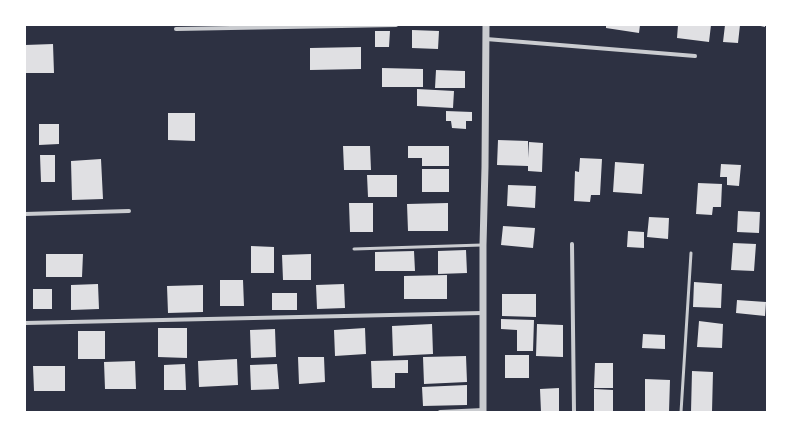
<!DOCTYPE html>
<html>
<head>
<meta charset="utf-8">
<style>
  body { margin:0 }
  #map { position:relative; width:792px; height:437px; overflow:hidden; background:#2d3142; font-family:"Fira Sans Condensed",sans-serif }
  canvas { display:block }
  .frame { position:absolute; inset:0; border:26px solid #fff; pointer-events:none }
</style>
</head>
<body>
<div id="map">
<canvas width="792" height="437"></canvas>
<div class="frame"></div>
</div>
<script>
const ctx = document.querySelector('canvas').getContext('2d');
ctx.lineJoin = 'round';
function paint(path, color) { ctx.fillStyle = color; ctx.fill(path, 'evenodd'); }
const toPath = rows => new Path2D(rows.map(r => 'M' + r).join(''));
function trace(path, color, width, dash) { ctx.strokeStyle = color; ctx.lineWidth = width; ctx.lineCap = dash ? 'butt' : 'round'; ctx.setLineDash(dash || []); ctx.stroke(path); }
paint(toPath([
  [606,25,640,25,639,33,606,28],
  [678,25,711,25,709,42,677,38],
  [725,25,740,25,738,43,723,42],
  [756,25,765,25,765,27],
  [412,30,439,31,438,49,412,48],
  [375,31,390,31,389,47,375,47],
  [53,44,54,73,25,73,25,45],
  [361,47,361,69,310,70,310,48],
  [382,68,423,69,423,87,382,87],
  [436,70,465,71,465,88,435,88],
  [417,89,454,91,453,108,417,106],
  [446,111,472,112,472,121,466,121,466,129,452,128,451,121,446,121],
  [168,113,195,113,195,141,168,140],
  [39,124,59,124,59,144,39,145],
  [498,140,528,141,528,158,529,142,543,143,542,172,528,171,528,166,497,165],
  [343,146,370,146,371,170,344,170],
  [408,146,449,146,449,166,422,166,422,158,408,158],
  [40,155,55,155,55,182,41,182],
  [580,158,602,159,600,195,591,195,590,202,574,201,575,171,579,172],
  [101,159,103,199,72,200,71,161],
  [615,162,644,164,642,194,613,192],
  [721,164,741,165,739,186,727,185,727,177,720,177],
  [422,169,449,169,449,192,422,192],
  [367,175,397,175,397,197,368,197],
  [698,183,722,184,721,207,713,207,712,215,696,214],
  [508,185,536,186,535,208,507,206],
  [349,203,373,203,373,232,350,232],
  [448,203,448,231,408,231,407,204],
  [738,211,760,212,759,233,737,232],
  [649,217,669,218,668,239,647,237],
  [503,226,535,228,533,248,501,245],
  [628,231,644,232,644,248,627,247],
  [733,243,756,244,754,271,731,270],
  [251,246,274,247,274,273,251,273],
  [466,250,467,273,438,274,438,251],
  [414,251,415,271,375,271,375,252],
  [46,254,83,254,82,277,46,277],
  [311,254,311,280,283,280,282,255],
  [447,275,447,299,404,299,404,276],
  [220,280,243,280,244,306,220,306],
  [694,282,722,284,721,308,693,307],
  [98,284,99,309,71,310,71,285],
  [344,284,345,308,317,309,316,285],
  [203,285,203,312,168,313,167,286],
  [33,289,52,289,52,309,33,309],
  [272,293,297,293,297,310,272,310],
  [502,294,536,294,536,317,502,316],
  [737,300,766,302,765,316,736,313],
  [501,319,534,320,533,351,517,351,517,330,501,329],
  [699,321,723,324,722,348,697,347],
  [432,324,433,354,393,356,392,326],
  [537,324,563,325,563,357,536,356],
  [158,328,187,328,187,358,158,357],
  [365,328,366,354,335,356,334,330],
  [275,329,276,357,251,358,250,330],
  [78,331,105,331,105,359,78,359],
  [643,334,665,335,665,349,642,348],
  [505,355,529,355,529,378,505,378],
  [466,356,467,382,424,384,423,357],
  [298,357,324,357,325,382,299,384],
  [237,359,238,385,199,387,198,361],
  [408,360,408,373,395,373,395,388,372,388,371,361],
  [135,361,136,389,105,389,104,362],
  [595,363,613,363,613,388,594,388],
  [185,364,186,390,164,390,164,365],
  [277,364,279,389,251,390,250,365],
  [33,366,65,366,65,391,34,391],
  [692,371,713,372,712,412,691,412],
  [645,379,670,380,669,412,645,412],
  [467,385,467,405,423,406,422,387],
  [559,388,559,412,541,412,540,389],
  [594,389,613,390,613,412,594,412]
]), '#e0e0e3');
trace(toPath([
  [354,249,482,245],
  [681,412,691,253]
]), '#caccd0', 3);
trace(toPath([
  [176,29,396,25],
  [486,39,695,56],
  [25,214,129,211],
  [572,244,574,412],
  [25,323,482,313],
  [440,412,483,410]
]), '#caccd0', 4);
trace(toPath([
  [483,412,483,245,485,167,486,25]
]), '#caccd0', 7);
</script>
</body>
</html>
